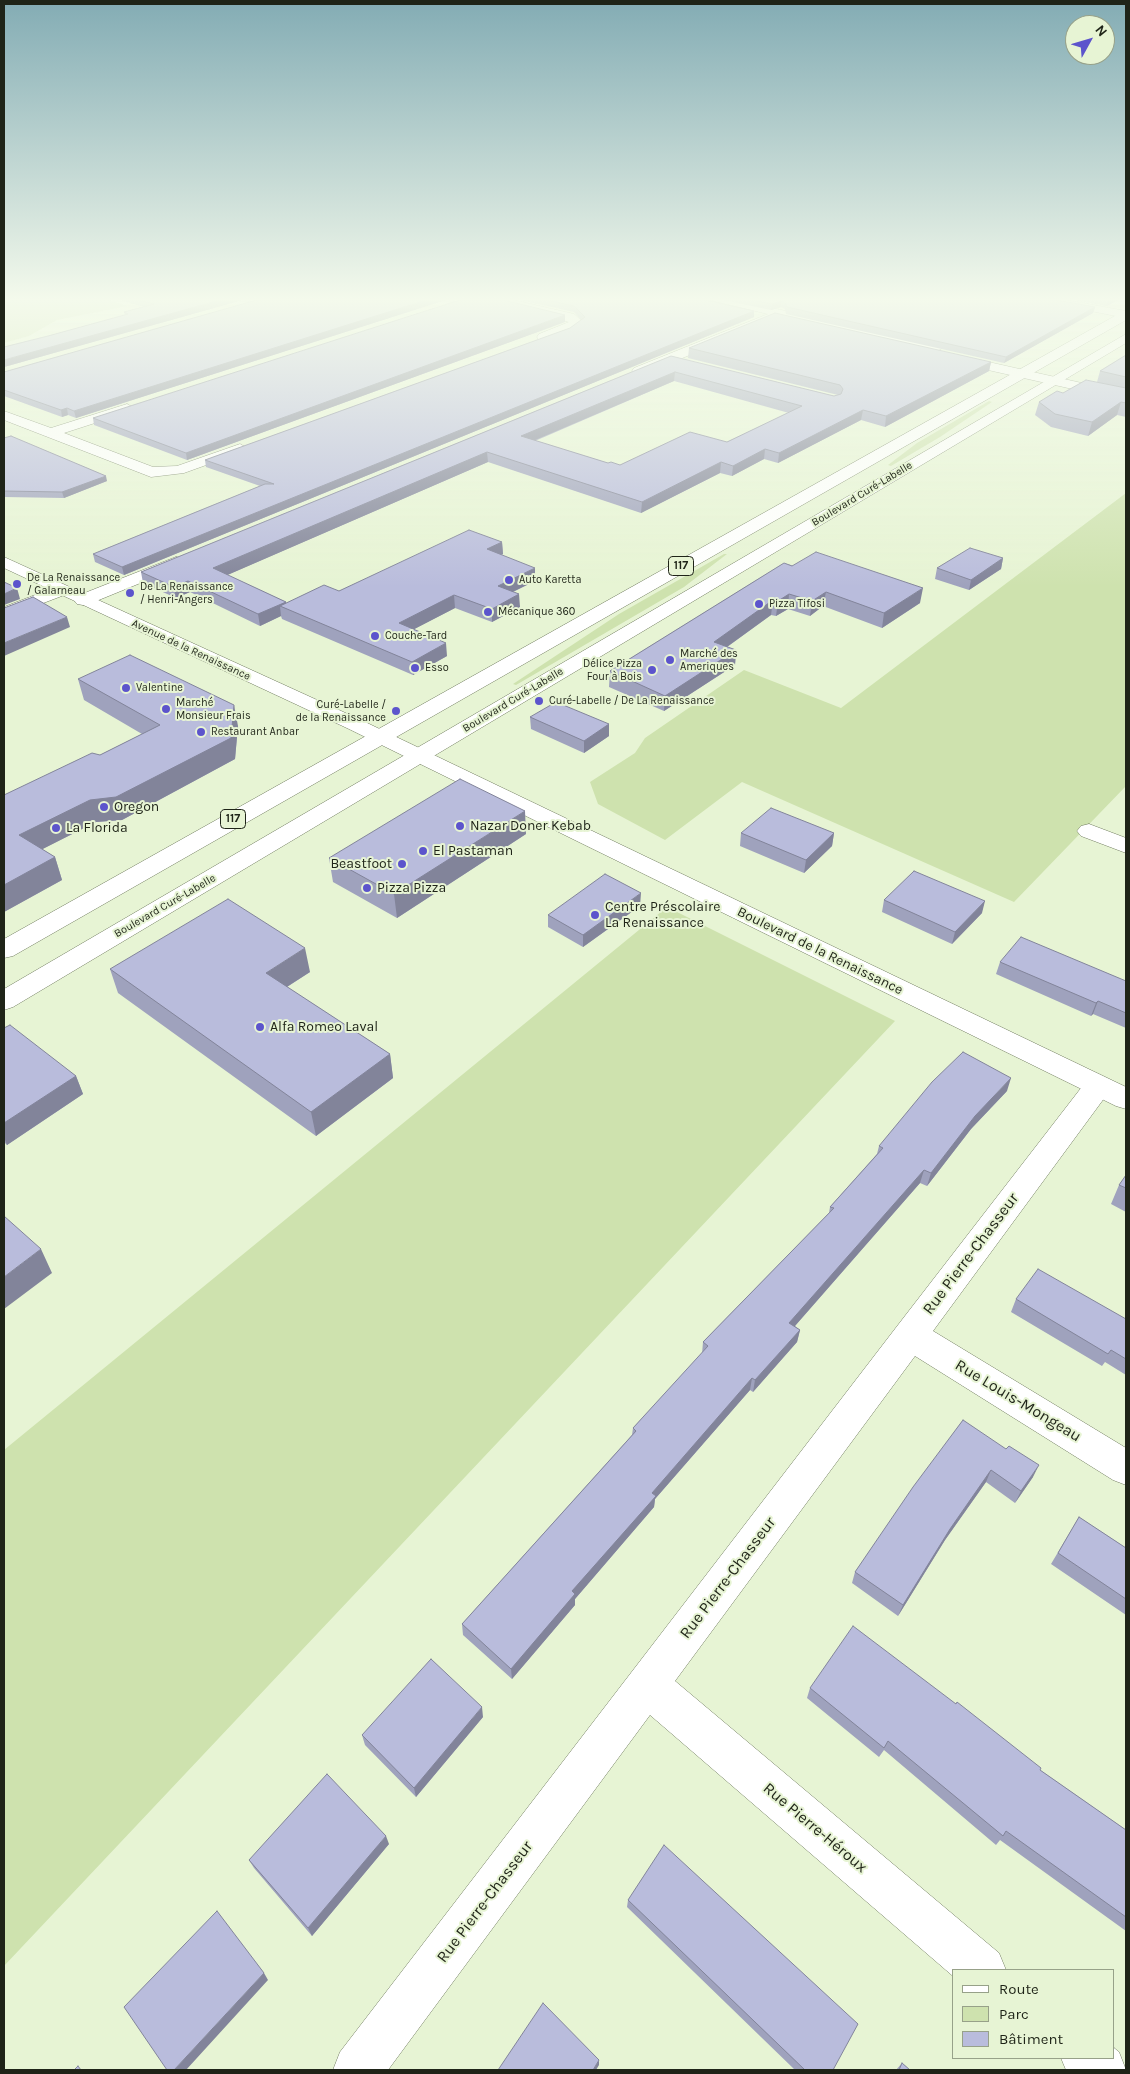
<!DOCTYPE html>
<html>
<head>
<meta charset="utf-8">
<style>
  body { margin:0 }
  #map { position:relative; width:1130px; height:2074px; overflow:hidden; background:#e7f4d4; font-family:Karla,sans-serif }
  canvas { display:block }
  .frame { position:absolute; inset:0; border:5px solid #1f2418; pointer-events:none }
  .legend { position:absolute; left:952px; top:1969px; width:162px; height:90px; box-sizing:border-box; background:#e7f4d4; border:1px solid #97a189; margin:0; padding:6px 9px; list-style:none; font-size:15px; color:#1f2418 }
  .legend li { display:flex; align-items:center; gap:10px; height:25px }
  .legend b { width:25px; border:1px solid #97a189 }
  .north { position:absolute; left:1065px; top:15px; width:50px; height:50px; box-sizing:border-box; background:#e7f4d4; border:1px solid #97a189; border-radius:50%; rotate:51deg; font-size:14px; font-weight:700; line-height:20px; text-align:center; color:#1f2418 }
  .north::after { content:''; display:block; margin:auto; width:18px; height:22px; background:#5c54cc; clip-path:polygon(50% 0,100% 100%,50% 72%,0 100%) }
</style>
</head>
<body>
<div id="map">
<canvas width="1130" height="2074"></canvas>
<div class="frame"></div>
<ul class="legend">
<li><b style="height:6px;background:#fff"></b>Route</li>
<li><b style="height:14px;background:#cee2ae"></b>Parc</li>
<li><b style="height:14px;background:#b9bcdc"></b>Bâtiment</li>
</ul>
<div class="north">N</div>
</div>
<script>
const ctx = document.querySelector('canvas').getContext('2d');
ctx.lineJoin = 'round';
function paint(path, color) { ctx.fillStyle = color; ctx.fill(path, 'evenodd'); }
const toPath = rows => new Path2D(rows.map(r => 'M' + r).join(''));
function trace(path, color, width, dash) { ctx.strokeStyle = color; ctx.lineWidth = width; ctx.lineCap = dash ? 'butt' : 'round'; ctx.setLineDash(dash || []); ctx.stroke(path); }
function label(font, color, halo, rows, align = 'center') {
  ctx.font = font + ' Karla,sans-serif'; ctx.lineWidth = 4; ctx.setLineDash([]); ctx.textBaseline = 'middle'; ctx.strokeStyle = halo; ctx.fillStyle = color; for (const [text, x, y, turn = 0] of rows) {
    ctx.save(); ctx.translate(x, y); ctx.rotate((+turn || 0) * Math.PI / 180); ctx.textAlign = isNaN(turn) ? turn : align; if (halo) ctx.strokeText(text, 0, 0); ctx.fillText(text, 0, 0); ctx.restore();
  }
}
paint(toPath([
  [4,297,100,297,128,306,57,320,29,336,4,343],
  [989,401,992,402,940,437,891,466,888,465,917,443],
  [1126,493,1126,786,1014,902,742,782,665,840,598,804,590,782,635,753,645,738,744,670,841,708],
  [724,554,727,554,684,587,516,685,513,684,619,614],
  [667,907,895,1021,4,1966,4,1450]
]), '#cee2ae');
const street = toPath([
  [483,297,501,297,574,314,583,322,575,330,547,340,539,340,537,337,539,334,569,322,485,299,483,297],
  [704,297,722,297,936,344,942,348,936,352,781,317,644,374,634,374,632,371,634,368,768,314,705,299,704,297],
  [1029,297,1050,297,1126,311,1126,318,1035,300,1029,297],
  [953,354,1126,393,1126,401,948,361,947,358,953,354],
  [127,404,134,408,132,411,64,433,153,467,177,466,240,444,247,448,245,451,184,473,151,477,4,420,4,411,51,428,127,404],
  [176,557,182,558,185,562,182,566,89,604,83,605,77,604,74,600,77,596,176,557],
  [61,585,67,586,70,590,67,594,4,618,4,607,61,585],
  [1089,824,1126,838,1126,853,1081,836,1077,831,1081,826,1089,824],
  [1098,1076,1108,1079,1112,1086,1108,1093,933,1331,1126,1448,1126,1485,1113,1480,915,1356,675,1681,999,1953,1006,1970,954,1970,954,1977,650,1715,388,2070,333,2070,340,2052,898,1325,1088,1079,1098,1076],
  [1114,2048,1119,2052,1126,2070,1066,2070,1061,2058,1114,2058,1114,2048]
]);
const secondary = toPath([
  [4,557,363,721,1126,1087,1126,1109,1116,1106,349,729,4,568,4,557]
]);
const primary = toPath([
  [1122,312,1126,312,1126,320,13,956,4,958,4,939,1122,312],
  [1126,334,1126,343,13,1007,4,1010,4,989,1126,334]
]);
trace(street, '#727d61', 1);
trace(secondary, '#727d61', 1);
trace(primary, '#727d61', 1);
paint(street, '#fff');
paint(secondary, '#fff');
paint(primary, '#fff');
paint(toPath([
  [110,297,253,297,4,367,48,336,125,315,124,312,144,307],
  [267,297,455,297,76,418,68,415,62,417,4,396,4,372],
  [507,297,692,297,754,311,754,317,124,575,95,562,93,554,260,486,206,467,205,460,570,328,581,320,574,312],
  [709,297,1040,297,1095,307,1093,313,1004,363,786,314,785,309,781,307,771,310],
  [1058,297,1122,297,1107,306],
  [565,322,187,460,94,425,93,418],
  [689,348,991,362,989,371,885,427,861,420,778,463,764,459,732,476,720,473,641,513,488,462,227,575,286,602,286,603,339,591,502,542,503,554,501,555,535,581,513,592,520,607,492,622,455,608,414,629,447,656,413,675,282,619,281,616,260,626,190,592,176,598,143,583,141,572,671,356,834,396,838,395,688,358],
  [674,381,789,413,727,442,620,465,608,463,535,441],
  [1126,355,1126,417,1117,415,1088,436,1051,427,1035,415,1039,402,1063,393,1097,382,1100,371],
  [4,438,107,481,64,498,4,497],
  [1003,558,1001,569,969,590,935,579,937,568],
  [784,563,920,603,882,628,823,606,810,616,788,609,776,616,771,615,727,647,736,650,735,665,664,711,609,687,610,671],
  [78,679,238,726,235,759,122,820,96,822,42,849,55,857,62,880,4,912,4,795,100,755,142,734,84,700],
  [530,717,609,724,609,736,584,753,531,729],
  [741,833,834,833,832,846,804,873,740,846],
  [526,834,397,918,333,882,329,858],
  [884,900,982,913,952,944,882,912],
  [640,906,583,947,548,927,548,915],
  [1000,962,1126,981,1126,1028,1093,1014,1091,1016,996,974],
  [110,969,310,972,287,987,390,1054,393,1078,316,1136,118,993],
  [4,1028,76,1076,83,1094,7,1145,4,1142],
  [1007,1091,971,1129,927,1186,920,1183,795,1326,800,1330,797,1342,753,1392,750,1390,655,1499,654,1507,575,1599,575,1605,512,1679,463,1635,462,1624,632,1435,633,1428,702,1354,703,1342,829,1213,830,1207,877,1154,879,1146],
  [1126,1175,1126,1212,1111,1204,1119,1185],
  [1016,1299,1126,1319,1126,1375,1105,1362,1102,1366,1011,1312],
  [963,1420,1033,1477,1015,1503,986,1482,945,1540,898,1616,852,1583,855,1572],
  [1079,1517,1126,1548,1126,1615,1051,1564],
  [810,1688,1040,1770,1126,1830,1126,1931,1000,1840,996,1845,884,1750,879,1757,807,1698],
  [483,1717,416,1797,365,1745,362,1735],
  [389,1844,312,1936,254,1868,249,1860],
  [628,1900,833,2070,795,2070,627,1907],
  [902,2063,910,2070,896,2070]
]), '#9fa2bd');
paint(toPath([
  [231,297,253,297,4,367,4,360],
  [436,297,455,297,76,418,74,411],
  [1114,297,1122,297,1107,306,1108,300],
  [781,301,781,307,771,310,772,304],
  [1095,307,1093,313,1004,363,1006,357],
  [754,311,754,317,124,575,122,567],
  [565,315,565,322,187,460,186,453],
  [991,362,989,371,885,427,886,416],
  [675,372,674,381,521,446,521,436],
  [1121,402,1117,415,1088,436,1092,422],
  [67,408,68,415,62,417,61,410],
  [863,410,861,420,778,463,779,453],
  [765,449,764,459,732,476,733,466],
  [487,452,488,462,216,580,213,568],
  [721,462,720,473,641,513,642,502],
  [106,476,107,481,64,498,62,492],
  [502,542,503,554,488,562,487,549],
  [1003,558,1001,569,969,590,971,580],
  [535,568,535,581,498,599,498,586],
  [188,581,190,592,176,598,174,587],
  [17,588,20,599,4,605,4,594],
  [923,588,920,603,882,628,884,613],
  [826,592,823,606,810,616,812,601],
  [519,594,520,607,492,622,492,609],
  [789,594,788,609,776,616,778,601],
  [454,595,455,608,401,636,399,623],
  [773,600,771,615,713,657,714,642],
  [286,602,287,609,280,606,281,616,260,626,258,614],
  [67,617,70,627,4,656,4,643],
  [446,643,447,656,413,675,412,662],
  [736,650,735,665,664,711,665,696],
  [234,705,238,726,235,759,122,820,96,822,27,857,19,835],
  [609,724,609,736,584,753,584,741],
  [525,811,526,834,397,918,394,894],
  [834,833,832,846,804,873,806,860],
  [55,857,62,880,4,912,4,885],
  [641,893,640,906,583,947,583,935],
  [985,901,982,913,952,944,955,932],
  [305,948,310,972,271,997,266,973],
  [1098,1001,1093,1014,1091,1016,1096,1003],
  [390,1054,393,1078,316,1136,311,1112],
  [76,1076,83,1094,7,1145,4,1137,4,1123],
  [1011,1078,1007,1091,971,1129,927,1186,931,1173,975,1116],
  [924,1170,920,1183,787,1335,789,1323],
  [41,1249,52,1273,4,1309,4,1277],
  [800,1330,797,1342,753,1392,755,1380],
  [752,1378,750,1390,655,1499,654,1507,575,1599,575,1605,512,1679,511,1669,572,1591,652,1493],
  [1039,1465,1033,1477,1015,1503,1021,1491],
  [991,1470,986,1482,945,1540,898,1616,903,1605,950,1529],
  [482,1707,483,1717,416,1797,414,1788],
  [386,1836,389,1844,312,1936,308,1928],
  [264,1973,268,1980,186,2070,174,2070],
  [599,2060,599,2065,596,2070,593,2070]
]), '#82849a');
const building = toPath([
  [128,297,231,297,4,360,4,347,48,336,128,314,124,312,154,304,128,297],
  [267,297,436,297,74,411,67,408,61,410,4,390,4,372,267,297],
  [469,297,491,297,565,315,186,453,93,418,469,297],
  [533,297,692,297,754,311,122,567,93,554,265,484,274,484,205,460,570,328,585,317,574,306,533,297],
  [737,297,1040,297,1095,307,1006,357,787,307,785,303,781,301,772,304,737,297],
  [1092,297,1114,297,1108,300,1092,297],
  [775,313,991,362,886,416,863,410,779,453,765,449,733,466,721,462,642,502,487,452,213,568,286,602,258,614,188,581,174,587,141,572,671,356,834,396,841,394,843,389,840,385,689,348,775,313],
  [675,372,802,406,727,442,690,432,620,465,611,462,608,463,521,436,675,372],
  [1126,355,1126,377,1100,371,1126,355],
  [1086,380,1126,388,1126,403,1121,402,1092,422,1055,414,1039,402,1057,391,1063,393,1086,380],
  [11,436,106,476,62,492,4,491,4,438,11,436],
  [469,530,502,542,487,549,535,568,498,586,519,594,492,609,454,595,399,623,446,643,412,662,280,606,324,585,339,591,469,530],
  [970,548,1003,558,971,580,937,568,970,548],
  [816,552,923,588,884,613,826,592,812,601,789,594,778,601,773,600,714,642,736,650,665,696,610,671,784,563,792,566,816,552],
  [4,582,17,588,4,594,4,582],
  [33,597,67,617,4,643,4,608,33,597],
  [130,655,234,705,231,738,116,797,90,800,19,835,55,857,4,885,4,795,92,753,100,755,160,725,78,679,130,655],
  [556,702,609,724,584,741,530,717,556,702],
  [460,779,525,811,394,894,329,858,460,779],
  [771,808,834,833,806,860,741,833,771,808],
  [914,871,985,901,955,932,884,900,914,871],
  [605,874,641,893,583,935,548,915,605,874],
  [228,899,305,948,266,973,390,1054,311,1112,110,969,228,899],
  [1021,937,1126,981,1126,1013,1098,1001,1096,1003,1000,962,1021,937],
  [10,1025,76,1076,4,1123,4,1028,10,1025],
  [963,1052,1011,1078,975,1116,931,1173,924,1170,789,1323,800,1330,755,1380,752,1378,652,1493,656,1496,572,1591,575,1594,511,1669,462,1624,636,1431,633,1428,708,1346,703,1342,834,1208,830,1207,883,1148,879,1146,932,1082,963,1052],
  [1126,1175,1126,1188,1119,1185,1126,1175],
  [4,1216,41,1249,4,1277,4,1216],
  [1038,1269,1126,1319,1126,1359,1111,1350,1108,1354,1016,1299,1038,1269],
  [963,1420,1006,1449,1009,1446,1039,1465,1021,1491,991,1470,950,1529,903,1605,855,1572,913,1487,963,1420],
  [1079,1517,1126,1548,1126,1599,1058,1553,1079,1517],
  [853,1626,956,1704,957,1702,1041,1768,1040,1770,1126,1830,1126,1917,1006,1831,1003,1836,888,1741,884,1748,810,1688,853,1626],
  [431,1659,482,1707,414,1788,362,1735,431,1659],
  [327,1774,386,1836,308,1928,249,1860,327,1774],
  [664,1845,858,2024,833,2070,805,2070,628,1900,664,1845],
  [217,1911,264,1973,174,2070,167,2070,124,2007,217,1911],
  [543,2003,599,2060,593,2070,498,2070,543,2003],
  [902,2063,910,2070,899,2070,902,2063],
  [78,2066,81,2070,74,2070,78,2066]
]);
paint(building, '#b9bcdc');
trace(building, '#82849a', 1);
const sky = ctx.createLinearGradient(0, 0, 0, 587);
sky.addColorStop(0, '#83acb4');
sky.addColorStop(0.51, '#f4faec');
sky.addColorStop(1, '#f4faec00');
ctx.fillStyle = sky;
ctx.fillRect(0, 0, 1130, 587);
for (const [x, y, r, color] of [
  [509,580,5,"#5c54cc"],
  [17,584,5,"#5c54cc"],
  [130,593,5,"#5c54cc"],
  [759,604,5,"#5c54cc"],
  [488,612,5,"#5c54cc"],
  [375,636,5,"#5c54cc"],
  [670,660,5,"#5c54cc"],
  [415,668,5,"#5c54cc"],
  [652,670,5,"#5c54cc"],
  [126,688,5,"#5c54cc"],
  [539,701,5,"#5c54cc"],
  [166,709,5,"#5c54cc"],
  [396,711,5,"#5c54cc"],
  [201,732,5,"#5c54cc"],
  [104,807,5,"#5c54cc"],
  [460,826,5,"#5c54cc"],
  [56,828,5,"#5c54cc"],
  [423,851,5,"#5c54cc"],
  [402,864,5,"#5c54cc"],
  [367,888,5,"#5c54cc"],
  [595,915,5,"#5c54cc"],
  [260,1027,5,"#5c54cc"]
]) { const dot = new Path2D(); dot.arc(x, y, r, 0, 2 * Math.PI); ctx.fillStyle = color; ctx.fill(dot); trace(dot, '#e7f4d4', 2); }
label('11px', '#1f2418', '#e7f4d4', [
  ["Boulevard Curé-Labelle",862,494,-31],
  ["Avenue de la Renaissance",191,650,25],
  ["Boulevard Curé-Labelle",513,700,-31],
  ["Boulevard Curé-Labelle",165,906,-30]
]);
label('11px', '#1f2418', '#e7f4d4', [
  ["De La Renaissance",27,578],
  ["/ Galarneau",27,591],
  ["Auto Karetta",519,580],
  ["De La Renaissance",140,587],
  ["/ Henri-Angers",140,600],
  ["Pizza Tifosi",769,604],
  ["Mécanique 360",498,612],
  ["Couche-Tard",385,636],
  ["Marché des",680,654],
  ["Ameriques",680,667],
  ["Délice Pizza",642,664,"right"],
  ["Four à Bois",642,677,"right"],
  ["Esso",425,668],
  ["Valentine",136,688],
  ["Curé-Labelle / De La Renaissance",549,701],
  ["Marché",176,703],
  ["Monsieur Frais",176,716],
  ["Curé-Labelle /",386,705,"right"],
  ["de la Renaissance",386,718,"right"],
  ["Restaurant Anbar",211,732]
], 'left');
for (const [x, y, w] of [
  [681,566,25],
  [233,819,25]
]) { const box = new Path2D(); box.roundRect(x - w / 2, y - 9.5, w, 19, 4); ctx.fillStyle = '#e7f4d4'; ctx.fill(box); trace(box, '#1f2418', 1); }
label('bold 12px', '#1f2418', null, [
  ["117",681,566],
  ["117",233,819]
]);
label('14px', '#1f2418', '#e7f4d4', [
  ["Oregon",114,807],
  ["Nazar Doner Kebab",470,826],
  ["La Florida",66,828],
  ["El Pastaman",433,851],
  ["Beastfoot",392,864,"right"],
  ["Pizza Pizza",377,888],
  ["Centre Préscolaire",605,907],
  ["La Renaissance",605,923],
  ["Alfa Romeo Laval",270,1027]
], 'left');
label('14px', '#1f2418', '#e7f4d4', [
  ["Boulevard de la Renaissance",820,951,26]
]);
label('16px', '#1f2418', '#e7f4d4', [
  ["Rue Pierre-Chasseur",971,1254,-53],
  ["Rue Louis-Mongeau",1018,1401,31],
  ["Rue Pierre-Chasseur",728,1578,-53],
  ["Rue Pierre-Héroux",815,1828,40],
  ["Rue Pierre-Chasseur",485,1902,-53]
]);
</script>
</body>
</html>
